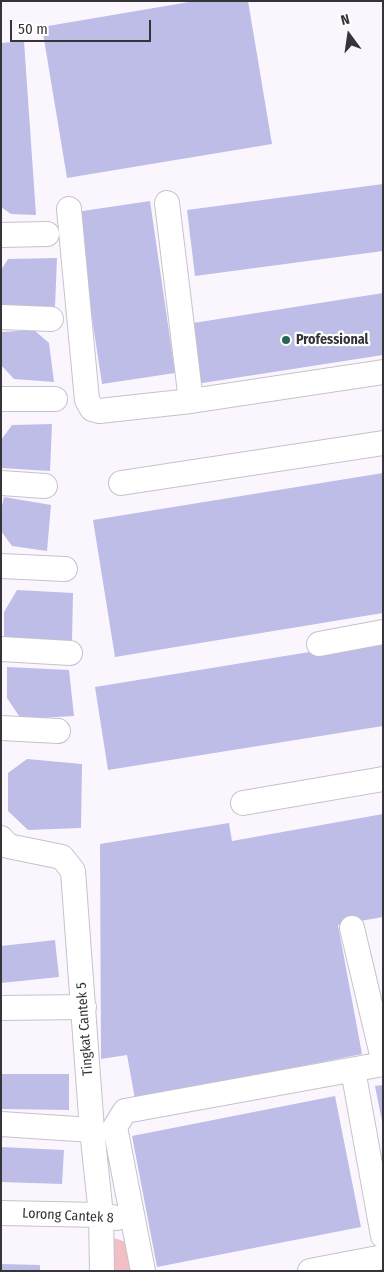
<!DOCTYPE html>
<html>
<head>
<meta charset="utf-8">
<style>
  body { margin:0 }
  #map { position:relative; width:384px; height:1272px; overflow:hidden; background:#fbf6fe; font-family:"Fira Sans Condensed",sans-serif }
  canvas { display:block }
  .frame { position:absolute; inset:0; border:2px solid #363438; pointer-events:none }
  .north { position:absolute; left:324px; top:10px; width:50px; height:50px; -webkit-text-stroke:4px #fff; paint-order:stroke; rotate:346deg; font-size:14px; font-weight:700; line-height:20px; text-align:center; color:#363438 }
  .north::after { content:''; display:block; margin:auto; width:18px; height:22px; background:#363438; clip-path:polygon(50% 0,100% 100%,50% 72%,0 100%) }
  .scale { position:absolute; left:10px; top:20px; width:141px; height:22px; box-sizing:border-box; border:2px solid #363438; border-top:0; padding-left:6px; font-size:15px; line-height:18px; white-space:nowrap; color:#363438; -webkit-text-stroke:4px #fff; paint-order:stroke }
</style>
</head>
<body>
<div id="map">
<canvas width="384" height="1272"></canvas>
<div class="frame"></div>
<div class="north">N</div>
<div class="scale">50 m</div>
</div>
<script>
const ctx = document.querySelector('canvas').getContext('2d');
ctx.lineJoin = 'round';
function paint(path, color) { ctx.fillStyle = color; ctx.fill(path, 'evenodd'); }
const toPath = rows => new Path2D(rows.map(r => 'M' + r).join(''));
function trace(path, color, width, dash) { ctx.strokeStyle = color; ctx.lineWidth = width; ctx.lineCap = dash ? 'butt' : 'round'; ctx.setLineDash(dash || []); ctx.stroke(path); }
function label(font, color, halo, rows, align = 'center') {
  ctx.font = font + ' "Fira Sans Condensed",sans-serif'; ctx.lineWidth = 4.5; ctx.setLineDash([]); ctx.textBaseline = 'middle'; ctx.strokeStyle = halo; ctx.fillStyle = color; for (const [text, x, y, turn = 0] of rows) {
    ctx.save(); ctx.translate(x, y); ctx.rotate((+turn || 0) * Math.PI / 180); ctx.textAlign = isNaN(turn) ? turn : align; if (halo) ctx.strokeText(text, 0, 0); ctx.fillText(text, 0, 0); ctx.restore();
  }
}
paint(toPath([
  [108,1236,126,1242,131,1271,109,1271]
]), '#f2bfc5');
paint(toPath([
  [195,1,248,1,272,144,67,178,42,27],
  [24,41,36,215,11,214,1,207,1,43],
  [383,184,383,251,195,276,187,210],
  [150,201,175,373,102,384,76,212],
  [57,258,55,307,1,306,1,270,8,259],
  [383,293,383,355,196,384,187,324],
  [34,330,49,343,54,382,14,379,1,365,1,332],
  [52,424,50,471,1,468,1,440,12,425],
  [383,473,383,613,115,657,93,520],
  [4,497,51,505,47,551,12,546,1,531,1,510],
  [17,590,73,593,72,641,4,638,4,612],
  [383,640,383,726,108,770,95,687],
  [7,667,69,670,74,716,21,719,7,698],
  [27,759,82,764,81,828,28,830,8,811,8,773],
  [383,814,383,917,338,925,362,1054,135,1099,127,1055,101,1059,100,844,229,823,232,841],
  [55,940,59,977,1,983,1,946],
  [1,1074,69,1074,69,1110,1,1109],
  [383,1085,383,1121,382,1121,375,1086],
  [335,1096,361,1227,157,1267,132,1136],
  [1,1147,64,1150,62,1184,1,1182],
  [1,1264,40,1265,40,1271,1,1271]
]), '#bdbde8');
const minor = toPath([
  [167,203,191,401,383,372],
  [69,209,87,400,92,409,99,411,191,401],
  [1,235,47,234],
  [1,317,51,319],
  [1,399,55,399],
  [1,483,45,486],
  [121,483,383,443],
  [1,566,65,569],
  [319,644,383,632],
  [1,649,70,653],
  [1,728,58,731],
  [243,803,383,779],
  [1,838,8,846,62,857,73,871,92,1130,101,1215,102,1271],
  [352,928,383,1059],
  [1,1008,84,1007],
  [353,1070,383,1236],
  [1,1124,92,1130],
  [1,1213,101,1215,117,1218],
  [143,1271,115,1127,125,1111,383,1064],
  [310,1271,383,1257]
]);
trace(minor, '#c7c1cb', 26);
trace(minor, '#fff', 24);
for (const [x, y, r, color] of [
  [286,340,5,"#246553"]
]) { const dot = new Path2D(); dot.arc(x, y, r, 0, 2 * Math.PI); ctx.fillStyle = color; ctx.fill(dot); trace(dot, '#fff', 2); }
label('bold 14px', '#363438', '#fff', [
  ["Professional",296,340]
], 'left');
label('14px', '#363438', '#fff', [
  ["Tingkat Cantek 5",85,1029,-94],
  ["Lorong Cantek 8",68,1216,3]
]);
</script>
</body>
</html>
